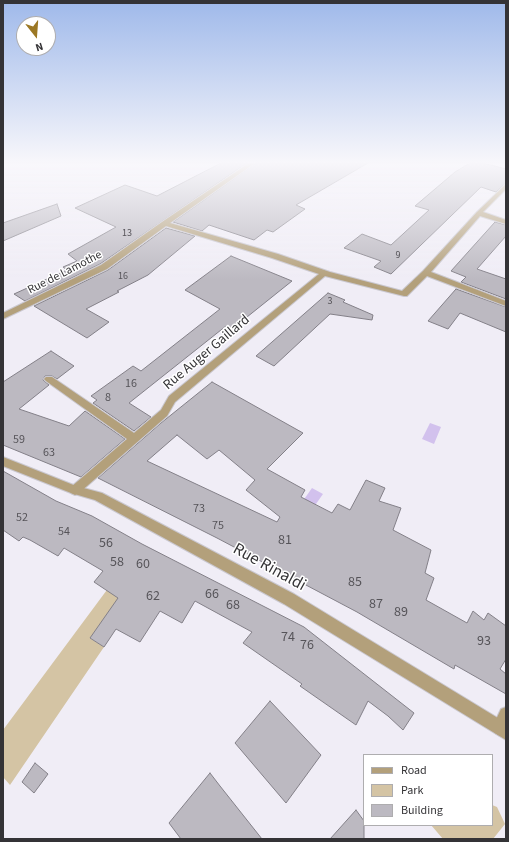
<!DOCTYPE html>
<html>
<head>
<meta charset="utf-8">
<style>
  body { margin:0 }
  #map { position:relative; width:509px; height:842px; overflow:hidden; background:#f0edf6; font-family:"Source Sans 3",sans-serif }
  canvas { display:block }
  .frame { position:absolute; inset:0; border:4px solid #343336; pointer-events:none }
  .legend { position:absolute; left:363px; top:754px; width:130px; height:72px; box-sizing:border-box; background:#fff; border:1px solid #aeadaf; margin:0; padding:5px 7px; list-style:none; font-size:12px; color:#343336 }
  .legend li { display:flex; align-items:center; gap:8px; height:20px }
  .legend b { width:20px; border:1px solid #aeadaf }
  .north { position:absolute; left:16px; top:16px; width:40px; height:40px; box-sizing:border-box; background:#fff; border:1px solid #aeadaf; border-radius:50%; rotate:163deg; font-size:11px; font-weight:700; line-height:16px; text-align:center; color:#343336 }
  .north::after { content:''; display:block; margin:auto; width:14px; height:18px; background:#9c7824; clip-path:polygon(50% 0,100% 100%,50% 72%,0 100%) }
</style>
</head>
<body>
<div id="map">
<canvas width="509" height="842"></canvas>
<div class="frame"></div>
<ul class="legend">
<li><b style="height:5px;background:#b3a07b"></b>Road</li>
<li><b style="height:11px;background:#d4c4a4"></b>Park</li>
<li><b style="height:11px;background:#bcb9c1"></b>Building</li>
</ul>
<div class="north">N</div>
</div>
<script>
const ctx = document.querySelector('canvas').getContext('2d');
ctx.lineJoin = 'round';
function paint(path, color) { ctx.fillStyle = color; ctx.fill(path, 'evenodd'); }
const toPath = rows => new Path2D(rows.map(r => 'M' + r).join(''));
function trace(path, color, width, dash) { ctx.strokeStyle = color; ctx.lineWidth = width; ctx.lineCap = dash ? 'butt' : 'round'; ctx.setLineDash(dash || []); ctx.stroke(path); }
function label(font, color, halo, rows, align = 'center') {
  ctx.font = font + ' "Source Sans 3",sans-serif'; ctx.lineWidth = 3; ctx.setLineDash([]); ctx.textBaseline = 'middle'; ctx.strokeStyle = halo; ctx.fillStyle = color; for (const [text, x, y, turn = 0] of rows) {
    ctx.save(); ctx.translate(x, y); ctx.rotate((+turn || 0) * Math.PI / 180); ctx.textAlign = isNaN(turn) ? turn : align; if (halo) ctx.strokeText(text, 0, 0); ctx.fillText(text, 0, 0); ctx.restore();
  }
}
paint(toPath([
  [118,575,143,589,90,638,104,647,10,785,3,777,3,730],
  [492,805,497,807,505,824,493,839,443,839,431,825,492,825]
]), '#d4c4a4');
paint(toPath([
  [430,423,441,427,434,444,422,439],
  [312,488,323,494,311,511,300,505]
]), '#d2c1ed');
const building = toPath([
  [221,163,247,163,100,264,25,301,14,294,67,270,63,267,77,261,68,254,116,227,75,208,125,185,157,196,221,163],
  [256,163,368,163,296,205,305,209,273,232,267,230,254,240,209,225,202,231,173,222,256,163],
  [470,163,483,163,506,169,506,183,496,192,481,187,391,274,374,267,381,261,344,248,362,234,391,245,429,210,415,206,455,172,470,163],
  [57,204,61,216,3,241,3,223,57,204],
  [495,222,506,225,506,236,477,269,506,279,506,299,461,282,466,277,451,271,495,222],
  [166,228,195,236,148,275,117,291,119,292,86,309,109,322,87,338,34,306,108,270,166,228],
  [231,256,292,281,232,329,226,326,129,403,151,417,134,431,93,403,97,400,91,396,133,366,141,371,220,309,185,290,231,256],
  [456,289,506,307,506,332,460,313,448,329,428,321,456,289],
  [328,293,345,300,343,302,373,315,372,320,330,314,274,366,256,356,328,293],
  [51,351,74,366,57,379,52,376,45,376,43,380,49,385,19,409,69,426,85,411,125,439,81,477,3,445,3,382,51,351],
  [212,382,303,433,267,469,305,490,301,497,332,513,338,504,350,510,366,480,385,488,379,501,401,508,393,530,431,550,425,573,434,578,426,600,467,623,473,611,484,620,488,613,506,626,506,659,500,669,506,674,506,694,455,665,454,669,357,612,217,538,98,478,161,423,212,382],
  [177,435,207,459,219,450,255,480,246,490,280,517,277,522,147,461,177,435],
  [3,471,56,501,92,516,142,544,304,627,414,713,403,730,388,716,368,701,356,725,300,686,302,684,243,643,252,632,195,601,182,623,160,611,140,642,116,629,104,647,90,638,118,598,94,582,103,571,64,548,58,556,30,540,23,537,19,541,3,530,3,471],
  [270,701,321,755,286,803,235,743,270,701],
  [35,763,48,774,34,793,22,782,35,763],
  [210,773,220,786,262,839,181,839,169,823,210,773],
  [356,810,364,821,364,839,330,839,356,810]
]);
paint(building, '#bcb9c1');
trace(building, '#838088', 1);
const service = toPath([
  [506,707,506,732,500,736,495,733,492,728,501,709,506,707]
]);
const minor = toPath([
  [249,163,255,163,170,223,278,254,330,272,402,291,423,271,477,212,506,184,506,189,483,212,506,220,506,224,480,216,431,272,506,301,506,306,427,276,407,296,404,296,325,276,175,402,167,416,79,493,75,495,71,493,69,490,71,487,127,439,46,381,44,379,46,377,52,377,134,433,161,410,169,396,319,274,272,258,166,226,107,269,3,319,3,313,101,265,162,222,249,163]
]);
const tertiary = toPath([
  [3,457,76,486,102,493,294,594,506,723,506,740,284,604,95,500,71,493,3,466,3,457]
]);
trace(service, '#cac8d0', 2);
trace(minor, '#cac8d0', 2);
trace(tertiary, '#cac8d0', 2);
paint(service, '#b3a07b');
paint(minor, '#b3a07b');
paint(tertiary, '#b3a07b');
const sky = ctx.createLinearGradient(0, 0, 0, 280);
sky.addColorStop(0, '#9fb9ea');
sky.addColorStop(0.58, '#f8f7fb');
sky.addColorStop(1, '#f8f7fb00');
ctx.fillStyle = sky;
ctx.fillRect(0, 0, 509, 280);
label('10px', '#565459', null, [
  ["13",127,234],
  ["9",398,256],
  ["16",123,277],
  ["3",330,302]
]);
label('12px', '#343336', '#fff', [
  ["Rue de Lamothe",65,273,-27]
]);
label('12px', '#565459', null, [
  ["16",131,384],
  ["8",108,398],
  ["59",19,440],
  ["63",49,453],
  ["73",199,509],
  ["52",22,518],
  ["75",218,526],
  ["54",64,532]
]);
label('14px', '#343336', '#fff', [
  ["Rue Auger Gaillard",207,353,-40]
]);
label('14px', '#565459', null, [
  ["81",285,541],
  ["56",106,544],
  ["58",117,563],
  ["60",143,565],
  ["85",355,583],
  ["66",212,595],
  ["62",153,597],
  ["87",376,605],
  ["68",233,606],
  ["89",401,613],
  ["74",288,638],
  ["93",484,642],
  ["76",307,646]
]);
label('17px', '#343336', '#fff', [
  ["Rue Rinaldi",269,568,29]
]);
</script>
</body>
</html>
